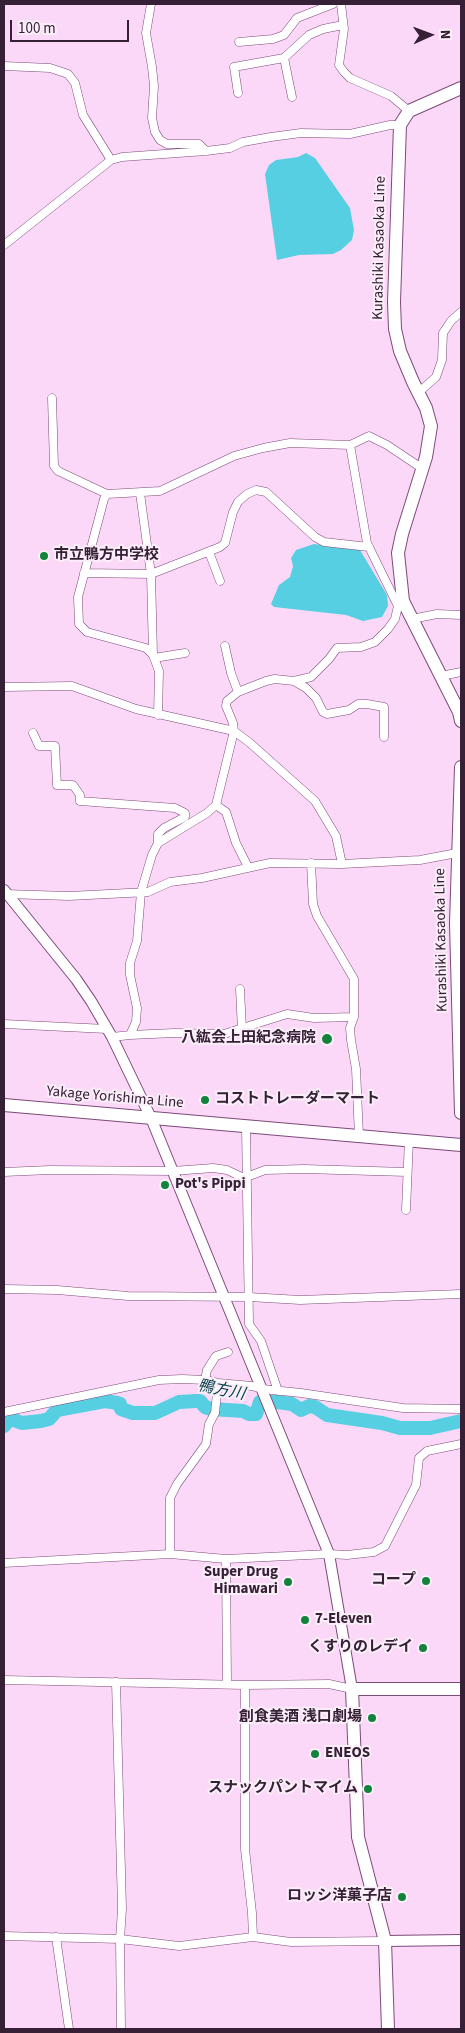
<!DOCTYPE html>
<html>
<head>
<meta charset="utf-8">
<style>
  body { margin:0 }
  #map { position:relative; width:465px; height:2033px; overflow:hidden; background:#fcd8f8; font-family:"Source Sans 3",sans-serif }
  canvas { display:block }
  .frame { position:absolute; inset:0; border:5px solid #362035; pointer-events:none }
  .north { position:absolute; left:405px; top:10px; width:50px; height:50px; -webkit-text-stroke:4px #faeef9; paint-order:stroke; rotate:88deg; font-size:14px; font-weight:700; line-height:20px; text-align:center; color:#362035 }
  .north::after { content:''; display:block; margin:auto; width:18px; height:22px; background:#362035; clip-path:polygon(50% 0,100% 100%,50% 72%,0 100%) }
  .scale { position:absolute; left:10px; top:20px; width:119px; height:22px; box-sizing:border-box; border:2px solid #362035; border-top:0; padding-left:6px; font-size:15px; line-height:18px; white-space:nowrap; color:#362035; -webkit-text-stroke:4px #faeef9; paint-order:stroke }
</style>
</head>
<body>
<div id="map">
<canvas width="465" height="2033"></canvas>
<div class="frame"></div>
<div class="north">N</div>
<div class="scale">100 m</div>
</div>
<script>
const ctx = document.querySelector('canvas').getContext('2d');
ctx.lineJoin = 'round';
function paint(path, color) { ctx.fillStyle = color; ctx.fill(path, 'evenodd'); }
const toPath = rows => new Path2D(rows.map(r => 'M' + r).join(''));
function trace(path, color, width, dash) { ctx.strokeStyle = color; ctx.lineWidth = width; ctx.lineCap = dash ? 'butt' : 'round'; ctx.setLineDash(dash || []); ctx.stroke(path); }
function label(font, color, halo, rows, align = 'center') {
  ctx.font = font + ' "Source Sans 3","Noto Sans JP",sans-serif'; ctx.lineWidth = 4; ctx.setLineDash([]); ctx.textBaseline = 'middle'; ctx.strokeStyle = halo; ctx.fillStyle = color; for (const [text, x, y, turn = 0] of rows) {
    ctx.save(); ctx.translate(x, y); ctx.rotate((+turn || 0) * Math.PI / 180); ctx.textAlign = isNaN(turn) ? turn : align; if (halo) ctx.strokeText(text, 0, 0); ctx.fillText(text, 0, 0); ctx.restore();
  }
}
paint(toPath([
  [306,153,315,158,350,208,354,230,352,240,341,250,333,254,299,255,277,260,265,174,269,165,276,160,298,157],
  [314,544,360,550,387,595,388,606,382,617,363,621,346,615,274,607,271,604,279,585,290,577,293,566,291,558,296,550]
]), '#57cfe2');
trace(toPath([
  [4,1426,9,1420,14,1420,22,1423,41,1421,49,1419,57,1410,105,1401,117,1403,120,1404,121,1409,133,1413,155,1413,179,1402,196,1401,200,1401,205,1407,211,1409,243,1411,249,1414,256,1414,260,1402,277,1402,292,1404,301,1410,309,1406,315,1407,327,1415,382,1423,400,1428,430,1428,461,1421]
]), '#57cfe2', 14);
const minor = toPath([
  [151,4,146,33,152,67,154,86,152,118,155,132,160,140,167,144,199,144,206,151],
  [341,4,344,29,339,65,344,72,350,78,391,96,409,111],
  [239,42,273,39,284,35,297,18,333,4],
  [284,58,292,97],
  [4,66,50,68,68,74,75,83,83,115,111,160],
  [238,93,234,67,284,58,309,35,323,29,343,25],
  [4,245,111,160,122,157,206,151,230,148,243,142,271,137,301,133,350,134,390,125,400,125],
  [419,392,436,377,442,360,443,333,451,321,461,312],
  [52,398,54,466,58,471,107,494],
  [350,445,367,543,398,606],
  [140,493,151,574,153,655],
  [209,552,220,581],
  [84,573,151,574,220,547,225,543,233,512,238,502,247,494,256,490,266,492,315,537,324,542,369,547],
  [412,619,437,614,461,615],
  [225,646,231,673,238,692],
  [154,658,185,653],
  [441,676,461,672],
  [294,681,306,688,316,698,323,712,327,714,349,710,358,704,367,704,384,707,384,737],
  [4,687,72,686,136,709,234,731,250,743,315,801,336,836,342,864],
  [158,715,159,671,153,655,146,648,87,632,79,624,78,597,104,499,107,494,160,491,234,456,263,448,290,443,350,445,369,436,387,445,423,469],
  [33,733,39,746,55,746,57,785,73,785,80,795,80,801,175,808,185,813,185,817,164,828,158,834,158,843],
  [216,805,226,812,236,843,248,867],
  [311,863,313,904,317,916,354,979,354,1017,350,1028,351,1040,356,1069,359,1136],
  [5,894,69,896,148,892,170,882,202,878,270,863,342,864,420,860,457,853],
  [240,989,242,1030],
  [4,1024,107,1029],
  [130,1035,174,1033,224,1034,287,1014,314,1018,354,1017],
  [112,1037,130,1035,136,1022,137,1008,130,975,130,963,137,941,141,892,152,855,158,843,207,813,216,805,234,731,233,723,226,706,227,701,238,692,266,681,275,679,294,681,311,677,329,659,337,648,361,647,375,642,388,629,395,619,398,606,403,601],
  [246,1126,249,1324,261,1341,278,1391],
  [4,1172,50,1170,173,1171,213,1168,227,1170,244,1178,265,1170,304,1169,407,1172],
  [406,1210,409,1140],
  [4,1289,57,1290,128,1296,249,1297,300,1300,461,1294],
  [205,1380,207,1370,216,1356,228,1352],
  [4,1412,159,1380,182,1379,205,1380,218,1383,252,1386,262,1389,301,1393,403,1408,461,1409],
  [170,1554,170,1498,177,1484,206,1444,209,1424,215,1413,218,1383],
  [226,1559,227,1684],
  [4,1563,170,1554,226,1559,329,1554,347,1555,374,1552,385,1546,416,1485,419,1458,427,1451,461,1444],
  [4,1680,245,1685,329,1684,352,1689],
  [116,1682,122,1909,120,1939,121,2029],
  [245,1685,245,1849,252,1913,253,1937],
  [4,1936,120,1939,179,1946,253,1937,291,1942,385,1941],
  [56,1937,69,2029]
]);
const tertiary = toPath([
  [4,890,76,979,91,1001,112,1037,151,1118,329,1554,352,1689],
  [385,1941,461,1940]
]);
const primary = toPath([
  [461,88,409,111,400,125,394,302,395,329,400,351,413,382,426,408,431,426,426,457,402,534,398,553,403,601,459,712,461,721],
  [461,767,456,923,461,1113],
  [4,1105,461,1145],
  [388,2029,385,1941,358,1837,352,1689,461,1689]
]);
trace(minor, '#7d4a7a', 9);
trace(tertiary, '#7d4a7a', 12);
trace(primary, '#7d4a7a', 14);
trace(minor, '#fff', 8);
trace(tertiary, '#fff', 10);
trace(primary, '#fff', 12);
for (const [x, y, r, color] of [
  [44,556,5,"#13833b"],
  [327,1039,6,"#13833b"],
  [205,1100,5,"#13833b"],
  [165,1185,5,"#13833b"],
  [426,1581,5,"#13833b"],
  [288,1582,5,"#13833b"],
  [305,1620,5,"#13833b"],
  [423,1648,5,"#13833b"],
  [372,1718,5,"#13833b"],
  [315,1754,5,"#13833b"],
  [368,1789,5,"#13833b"],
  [402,1897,5,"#13833b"]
]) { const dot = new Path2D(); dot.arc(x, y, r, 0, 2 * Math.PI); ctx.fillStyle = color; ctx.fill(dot); trace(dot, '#faeef9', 2); }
label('15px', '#362035', '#faeef9', [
  ["Kurashiki Kasaoka Line",380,248,-89],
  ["Kurashiki Kasaoka Line",442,940,-91],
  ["Yakage Yorishima Line",115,1098,5]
]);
label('bold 15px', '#362035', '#faeef9', [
  ["市立鴨方中学校",54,556,"left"],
  ["八紘会上田紀念病院",316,1039],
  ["コストトレーダーマート",215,1100,"left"],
  ["Pot's Pippi",175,1185,"left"],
  ["Super Drug",278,1573],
  ["Himawari",278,1590],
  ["コープ",416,1581],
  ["7-Eleven",315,1620,"left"],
  ["くすりのレデイ",413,1648],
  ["創食美酒 浅口劇場",362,1718],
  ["ENEOS",325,1754,"left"],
  ["スナックパントマイム",358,1789],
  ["ロッシ洋菓子店",392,1897]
], 'right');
label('italic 16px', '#043f47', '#faeef9', [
  ["鴨方川",221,1391,11]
]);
</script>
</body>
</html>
